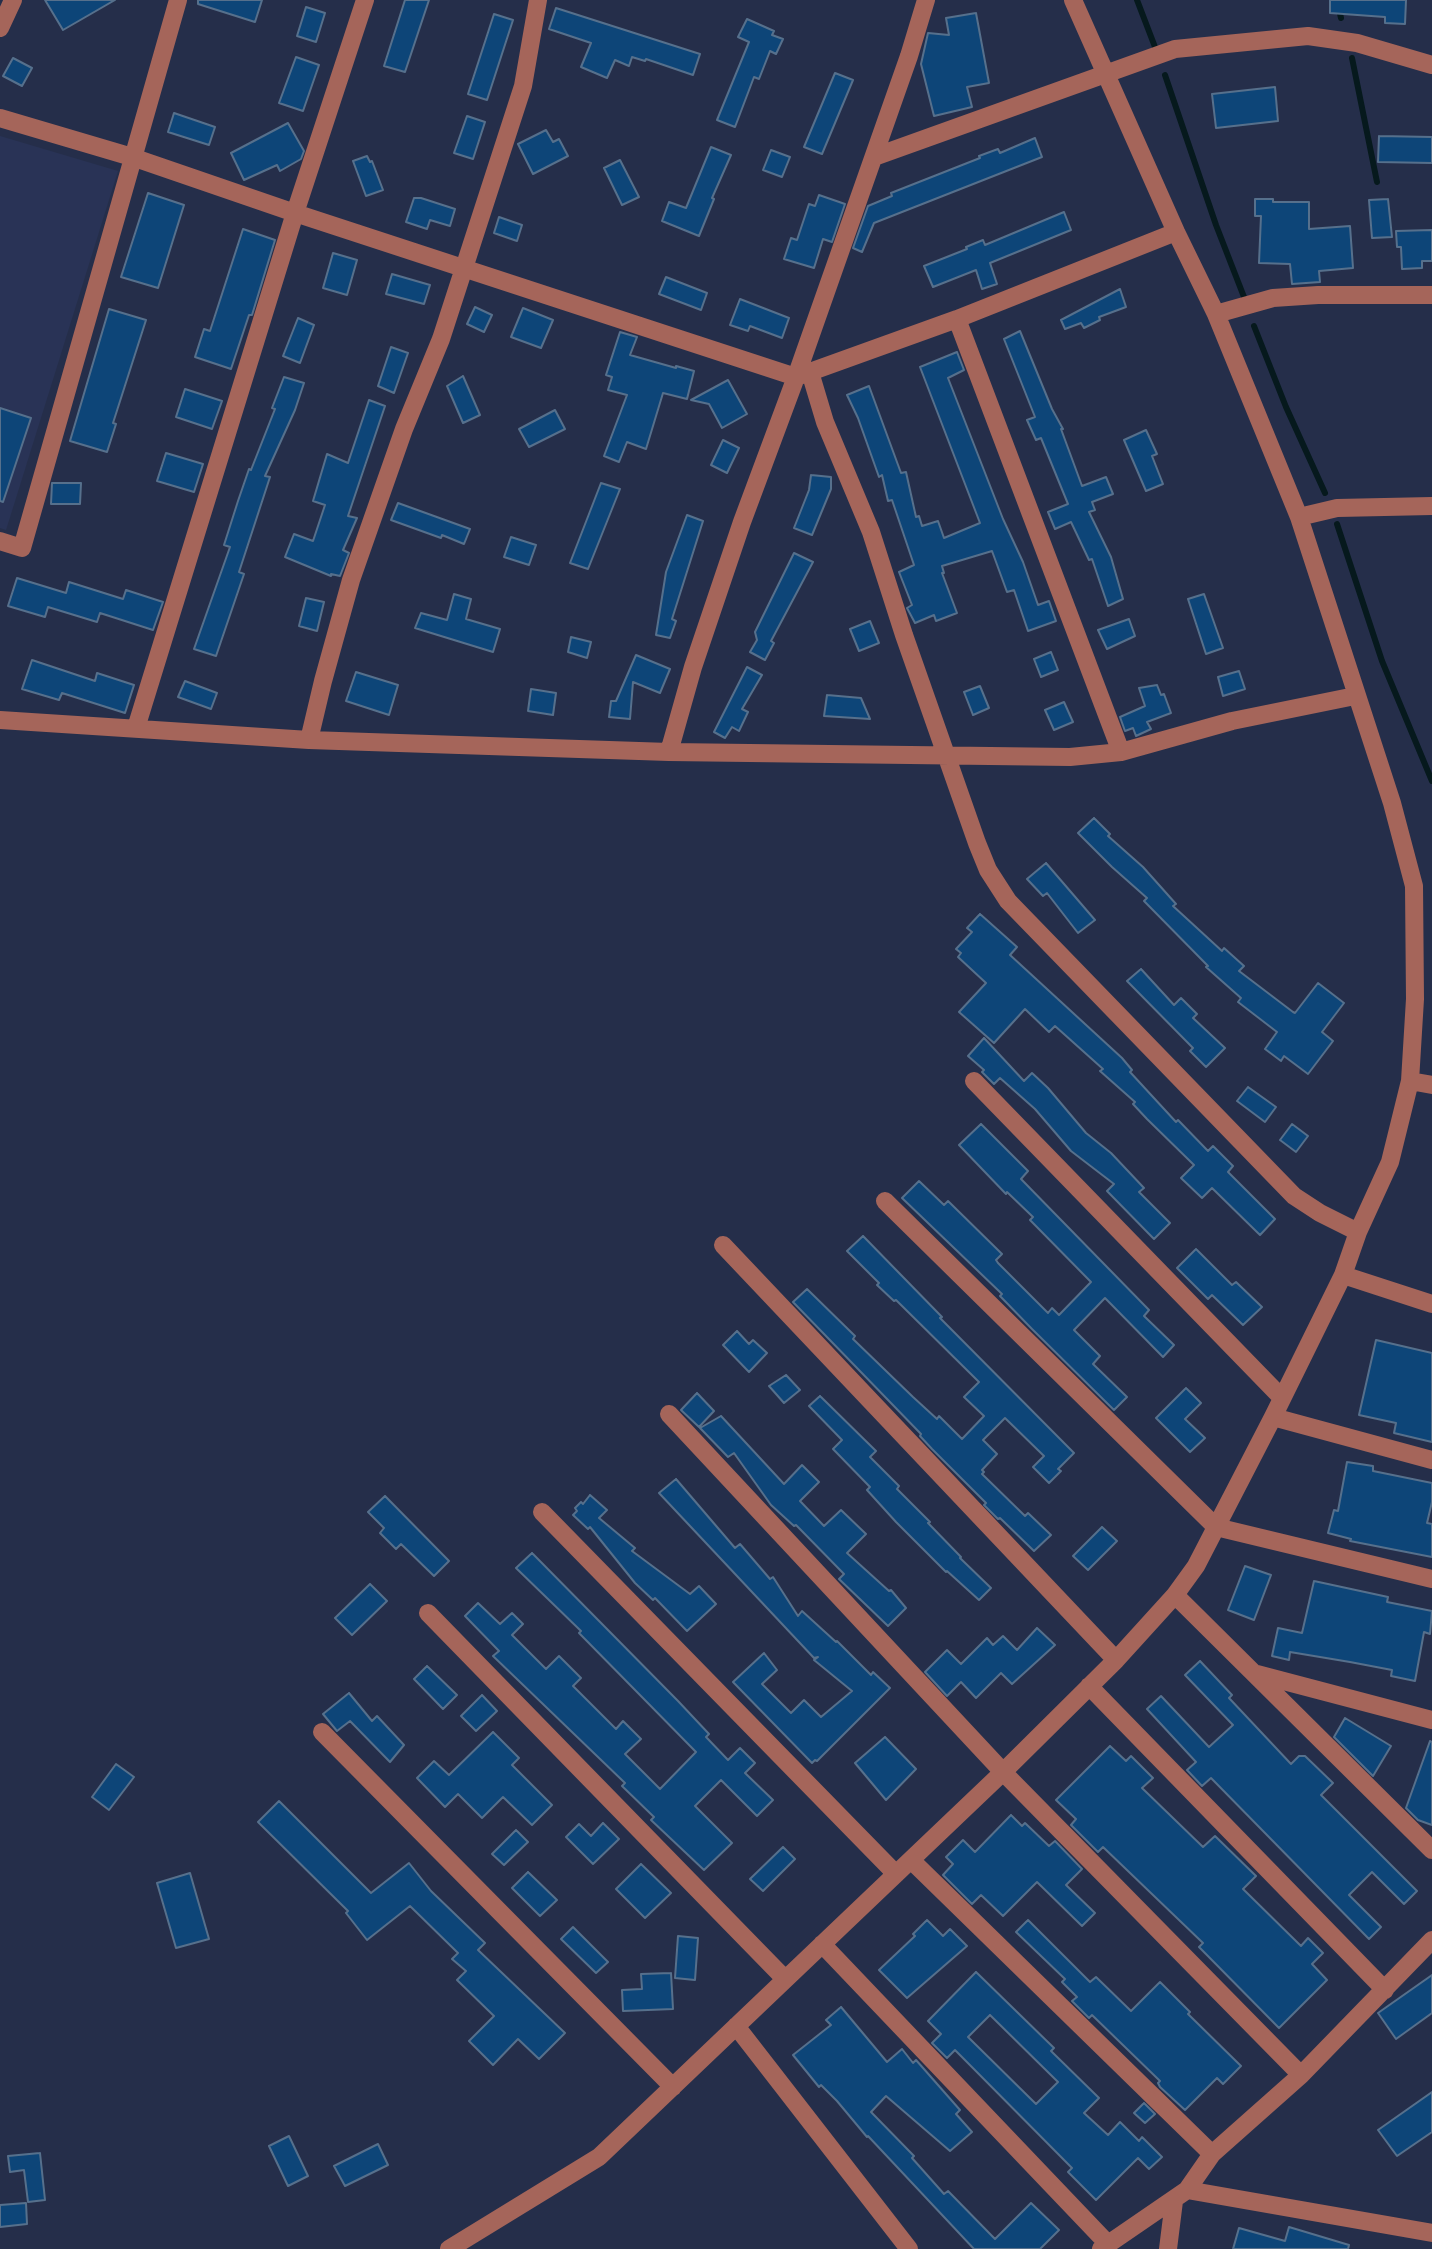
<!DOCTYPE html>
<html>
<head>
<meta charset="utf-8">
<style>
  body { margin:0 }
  canvas { display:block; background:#252e4a }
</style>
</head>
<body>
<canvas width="1432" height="2249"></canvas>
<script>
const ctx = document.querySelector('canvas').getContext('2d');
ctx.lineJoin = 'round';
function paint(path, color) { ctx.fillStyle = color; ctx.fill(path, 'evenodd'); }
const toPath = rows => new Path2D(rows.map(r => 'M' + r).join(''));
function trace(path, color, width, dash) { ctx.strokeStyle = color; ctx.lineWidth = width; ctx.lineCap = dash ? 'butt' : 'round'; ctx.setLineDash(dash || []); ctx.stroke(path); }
paint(toPath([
  [0,136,118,171,6,530,0,528]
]), '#293356');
trace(toPath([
  [1137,0,1155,47],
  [1337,0,1341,18],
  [1352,58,1377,182],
  [1165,75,1216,225,1244,297],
  [1254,326,1286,407,1325,493],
  [1337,524,1382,661,1432,781]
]), '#06191d', 6);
const building = toPath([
  [45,0,115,0,63,30,45,0],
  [198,0,262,0,255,22,198,4,198,0],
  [405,0,429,0,405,72,384,66,405,0],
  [1330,0,1406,0,1405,24,1385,23,1385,17,1330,13,1330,0],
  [306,7,325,13,316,42,297,36,306,7],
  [556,8,700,54,693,75,646,59,645,61,632,57,629,66,615,60,607,78,581,67,591,43,549,29,556,8],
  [976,13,989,83,967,87,972,107,934,116,921,64,928,33,949,35,946,18,976,13],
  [494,14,513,20,487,100,468,94,494,14],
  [747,19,774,31,772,35,783,39,776,54,770,51,759,79,754,77,735,127,717,120,749,42,738,37,747,19],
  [296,57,319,65,303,111,279,103,296,57],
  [13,58,32,68,22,86,3,76,13,58],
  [835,73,853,80,822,154,804,147,835,73],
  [1275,87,1278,121,1216,128,1212,94,1275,87],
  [174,113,215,127,209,145,168,132,174,113],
  [467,116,485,122,473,159,454,153,467,116],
  [288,123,304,151,301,159,280,171,277,165,244,180,231,153,288,123],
  [546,130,553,142,559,139,568,156,533,174,518,144,546,130],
  [1379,136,1432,137,1432,163,1378,162,1379,136],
  [1035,138,1042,157,874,223,862,252,853,248,868,206,892,196,891,193,980,158,979,156,998,149,1000,153,1035,138],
  [711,147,731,155,712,198,714,199,699,236,662,221,669,202,686,208,711,147],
  [771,150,790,157,782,177,763,170,771,150],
  [367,156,370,162,372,161,383,190,366,196,353,161,367,156],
  [620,160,639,197,622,205,604,168,620,160],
  [148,193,184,205,158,288,121,277,148,193],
  [819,195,845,204,832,242,823,239,814,268,784,259,791,238,797,240,809,204,815,206,819,195],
  [414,198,421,198,455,209,450,226,430,220,427,229,406,222,414,198],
  [1255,199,1273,199,1273,202,1309,202,1309,229,1350,226,1353,268,1319,271,1320,282,1292,284,1290,264,1259,263,1261,216,1255,216,1255,199],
  [1388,199,1392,237,1372,238,1369,200,1388,199],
  [1064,212,1071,230,990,263,997,284,982,289,976,270,933,287,924,266,967,249,966,247,983,240,985,245,1064,212],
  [499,217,522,225,517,241,494,233,499,217],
  [243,229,275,240,252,315,249,315,231,369,195,357,204,329,210,331,243,229],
  [1432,230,1432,261,1422,261,1422,268,1402,269,1401,247,1397,247,1396,231,1432,230],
  [333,253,357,260,347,295,323,288,333,253],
  [392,274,430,285,424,304,386,294,392,274],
  [666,277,707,293,701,310,659,294,666,277],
  [1120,289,1126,307,1099,317,1100,320,1084,328,1081,323,1065,329,1061,320,1120,289],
  [740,299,789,318,782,338,750,326,748,331,730,325,740,299],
  [475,307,492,315,484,332,467,324,475,307],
  [523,308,553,320,541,348,511,337,523,308],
  [109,309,146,320,113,423,116,424,107,452,70,441,109,309],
  [298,318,314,325,300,363,283,356,298,318],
  [1020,331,1052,409,1063,429,1061,429,1082,486,1106,477,1113,494,1092,502,1095,510,1089,512,1111,557,1123,599,1108,606,1092,559,1089,560,1071,522,1055,529,1048,512,1068,504,1041,438,1036,440,1027,420,1035,417,1004,339,1020,331],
  [620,332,637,337,630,355,676,368,676,366,694,371,687,399,663,393,646,449,627,442,619,462,604,456,627,395,608,390,612,377,606,375,620,332],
  [391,347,408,353,394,393,378,386,391,347],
  [957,352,964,370,948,378,1003,519,1023,562,1038,605,1049,601,1056,621,1028,631,1014,590,1007,592,992,551,942,566,944,573,942,573,957,613,936,621,934,615,915,623,907,608,912,605,899,572,914,565,892,500,888,501,882,475,879,477,858,418,847,395,869,386,901,473,906,472,916,517,919,516,922,526,938,521,944,538,980,523,920,367,957,352],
  [463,376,480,415,463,423,447,386,463,376],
  [284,377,304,383,295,410,265,476,270,477,239,572,244,574,216,656,194,649,230,547,224,545,238,501,249,469,251,470,275,409,272,408,284,377],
  [728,380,747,414,722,428,709,404,691,400,728,380],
  [185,389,222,401,212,429,176,417,185,389],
  [369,400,385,406,348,516,357,518,343,550,349,553,340,576,331,574,331,576,285,557,294,534,313,541,325,505,313,501,327,454,348,463,369,400],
  [0,408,31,418,3,502,0,501,0,408],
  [555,410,565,429,529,447,519,429,555,410],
  [1146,430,1157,454,1152,456,1163,484,1146,491,1124,440,1146,430],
  [723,440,739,448,727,473,711,465,723,440],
  [166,453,203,464,194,492,157,481,166,453],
  [811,475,831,477,831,489,812,535,794,528,809,490,811,475],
  [52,483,81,483,80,504,51,504,52,483],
  [601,483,620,489,588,569,570,563,601,483],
  [398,503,470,529,464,544,442,535,441,538,391,520,398,503],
  [687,515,703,521,672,619,676,621,670,638,656,635,666,572,687,515],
  [511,537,536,545,529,565,504,557,511,537],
  [794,553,813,562,771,641,774,643,765,660,750,652,757,640,755,632,794,553],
  [17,578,66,593,69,582,123,599,126,590,163,602,153,630,100,613,97,622,48,607,45,617,8,606,17,578],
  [454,594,471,599,466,619,500,629,493,652,415,628,421,613,447,620,454,594],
  [1204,594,1223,648,1206,654,1188,599,1204,594],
  [306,598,324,602,317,631,299,626,306,598],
  [1129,619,1135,636,1107,649,1098,630,1129,619],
  [870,621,879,643,859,651,850,629,870,621],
  [571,637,591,642,587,658,568,652,571,637],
  [1051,652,1058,670,1041,677,1034,659,1051,652],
  [636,655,670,669,660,693,633,682,630,719,609,717,611,701,616,701,636,655],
  [32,660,95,681,97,673,134,685,125,713,62,693,59,700,22,689,32,660],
  [747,667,762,675,742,709,748,712,739,731,732,727,725,738,714,732,747,667],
  [1239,671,1245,689,1223,696,1218,677,1239,671],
  [356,672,398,685,389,715,346,701,356,672],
  [185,681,217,693,211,709,178,697,185,681],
  [1157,685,1161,695,1164,694,1171,713,1147,722,1151,729,1136,736,1133,728,1125,731,1120,717,1145,706,1139,688,1157,685],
  [980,686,989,708,973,715,964,692,980,686],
  [531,689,556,693,553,715,528,711,531,689],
  [827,695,861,698,870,719,824,716,827,695],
  [1064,702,1073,722,1054,730,1045,710,1064,702],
  [1094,818,1110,834,1108,836,1143,867,1176,904,1173,906,1222,951,1224,948,1244,966,1239,971,1293,1012,1295,1013,1318,983,1344,1003,1322,1032,1333,1041,1308,1074,1284,1056,1281,1061,1265,1049,1277,1032,1238,1002,1241,998,1206,967,1208,966,1144,901,1147,898,1112,867,1078,833,1094,818],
  [1046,863,1095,920,1078,933,1047,893,1043,896,1027,879,1046,863],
  [980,914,1017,947,1010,955,1122,1058,1132,1070,1130,1072,1176,1122,1178,1120,1208,1151,1213,1146,1233,1166,1228,1172,1275,1219,1260,1235,1212,1188,1202,1198,1181,1178,1194,1165,1147,1119,1133,1104,1135,1102,1100,1071,1103,1069,1055,1026,1049,1032,1025,1009,994,1043,959,1012,986,983,958,957,961,953,956,949,972,932,967,928,980,914],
  [1141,969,1174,1005,1181,998,1197,1014,1193,1018,1225,1048,1206,1067,1190,1051,1193,1048,1127,981,1141,969],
  [984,1038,1024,1081,1032,1073,1048,1088,1086,1133,1111,1153,1144,1188,1139,1192,1170,1223,1154,1239,1107,1191,1114,1184,1071,1151,1035,1109,1000,1078,994,1084,982,1072,984,1070,968,1056,984,1038],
  [1248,1087,1276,1107,1265,1122,1237,1101,1248,1087],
  [981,1124,1028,1171,1021,1179,1149,1310,1144,1316,1174,1345,1163,1357,1105,1298,1074,1330,1100,1356,1093,1364,1127,1397,1114,1410,1032,1329,1000,1296,1002,1294,902,1198,919,1181,944,1205,948,1201,1002,1254,996,1260,998,1263,1048,1313,1052,1308,1059,1315,1091,1282,1030,1220,1033,1217,1007,1192,1006,1194,959,1145,981,1124],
  [1292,1124,1308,1136,1296,1152,1280,1140,1292,1124],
  [863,1236,942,1317,940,1318,1074,1453,1058,1469,1061,1471,1049,1483,1033,1467,1044,1456,1005,1418,983,1440,997,1454,982,1470,984,1472,982,1474,1025,1516,1028,1513,1051,1535,1034,1551,1000,1518,998,1519,984,1505,986,1503,932,1449,920,1436,921,1434,793,1302,807,1289,855,1336,853,1339,913,1397,937,1419,939,1416,962,1439,984,1416,964,1397,979,1382,896,1300,894,1301,877,1285,879,1283,847,1251,863,1236],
  [1196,1249,1232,1285,1236,1282,1262,1307,1243,1325,1212,1295,1208,1299,1177,1268,1196,1249],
  [737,1331,749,1344,753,1340,767,1353,749,1372,723,1345,737,1331],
  [1376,1340,1432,1353,1432,1442,1394,1433,1396,1423,1359,1415,1376,1340],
  [786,1375,800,1390,784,1403,769,1386,786,1375],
  [1186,1388,1201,1403,1185,1419,1205,1438,1190,1452,1156,1418,1186,1388],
  [697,1393,714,1411,699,1427,681,1410,697,1393],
  [820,1396,876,1451,870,1457,899,1486,897,1489,930,1522,928,1523,961,1557,960,1558,991,1588,979,1600,947,1571,946,1572,896,1522,867,1490,870,1487,833,1449,842,1440,809,1406,820,1396],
  [721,1416,784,1484,802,1465,819,1482,800,1501,824,1526,841,1510,866,1534,847,1553,889,1591,891,1590,906,1608,888,1626,839,1579,844,1574,796,1525,794,1526,771,1505,734,1453,728,1457,700,1428,721,1416],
  [1347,1462,1373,1466,1373,1471,1432,1483,1432,1502,1427,1523,1432,1524,1432,1557,1350,1541,1351,1539,1328,1533,1334,1510,1338,1511,1347,1462],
  [676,1479,735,1548,740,1544,770,1579,773,1577,798,1616,802,1611,836,1642,837,1641,871,1675,873,1672,890,1688,817,1761,815,1760,812,1763,733,1682,764,1653,777,1670,762,1684,791,1713,804,1700,821,1717,852,1691,814,1660,818,1657,814,1658,659,1493,676,1479],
  [590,1495,607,1510,599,1518,635,1548,632,1551,690,1594,699,1586,716,1604,687,1631,655,1598,653,1600,635,1583,590,1527,588,1529,573,1515,577,1511,575,1508,581,1502,583,1504,590,1495],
  [385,1496,449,1561,434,1576,401,1544,396,1549,380,1533,384,1528,368,1512,385,1496],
  [1102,1527,1117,1541,1088,1570,1073,1556,1102,1527],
  [532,1553,678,1701,709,1734,706,1737,728,1760,740,1748,755,1763,745,1773,773,1800,757,1816,721,1780,695,1806,732,1843,704,1870,651,1820,654,1817,622,1786,625,1783,493,1656,499,1651,465,1616,478,1603,500,1624,512,1613,523,1624,512,1635,546,1669,559,1656,581,1678,573,1686,616,1729,623,1721,641,1739,625,1754,660,1789,696,1752,579,1633,581,1631,516,1568,532,1553],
  [1245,1566,1271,1575,1254,1620,1228,1610,1245,1566],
  [1314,1581,1388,1597,1387,1602,1432,1611,1430,1634,1424,1632,1415,1681,1391,1676,1392,1670,1350,1662,1290,1652,1289,1660,1272,1656,1278,1628,1302,1633,1314,1581],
  [370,1584,387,1601,352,1635,335,1618,370,1584],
  [1037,1628,1055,1645,1012,1684,1001,1673,976,1698,961,1682,947,1696,925,1672,947,1650,961,1664,987,1638,993,1645,1003,1636,1017,1650,1037,1628],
  [1200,1661,1232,1695,1229,1698,1291,1764,1299,1756,1305,1756,1333,1783,1321,1795,1417,1891,1404,1904,1372,1872,1349,1895,1381,1927,1369,1939,1211,1778,1202,1786,1187,1770,1196,1762,1147,1709,1161,1696,1209,1747,1233,1725,1185,1675,1200,1661],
  [427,1666,457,1695,443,1709,414,1679,427,1666],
  [349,1693,372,1721,377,1716,404,1745,390,1762,350,1721,337,1731,323,1714,349,1693],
  [482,1695,497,1711,476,1731,461,1716,482,1695],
  [1345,1718,1391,1746,1373,1776,1334,1737,1345,1718],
  [493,1732,519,1758,512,1765,552,1805,532,1825,503,1797,482,1818,458,1794,445,1807,417,1778,434,1761,449,1775,493,1732],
  [885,1737,916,1769,886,1800,855,1763,885,1737],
  [1430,1741,1432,1742,1432,1825,1418,1820,1406,1808,1430,1741],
  [1110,1746,1126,1761,1131,1756,1153,1778,1142,1788,1203,1847,1215,1836,1256,1876,1243,1889,1301,1946,1308,1938,1323,1953,1312,1964,1327,1980,1279,2028,1199,1947,1203,1943,1103,1847,1098,1852,1071,1825,1076,1819,1056,1800,1110,1746],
  [116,1764,134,1777,109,1810,92,1797,116,1764],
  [279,1801,371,1893,409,1863,431,1891,485,1943,478,1950,565,2033,539,2059,518,2039,493,2065,469,2041,494,2016,457,1980,466,1971,452,1959,458,1953,410,1906,367,1940,346,1913,348,1911,258,1822,279,1801],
  [1011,1815,1022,1826,1025,1823,1049,1846,1055,1841,1082,1869,1066,1885,1095,1913,1082,1926,1037,1882,1003,1916,981,1895,972,1904,943,1875,953,1864,946,1857,963,1840,975,1852,1011,1815],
  [603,1823,619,1839,593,1864,566,1837,579,1824,591,1836,603,1823],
  [516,1830,528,1842,504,1865,492,1854,516,1830],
  [783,1847,795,1859,763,1891,750,1879,783,1847],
  [641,1864,671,1893,645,1918,616,1889,641,1864],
  [528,1872,557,1900,540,1916,512,1888,528,1872],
  [190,1873,209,1939,176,1948,157,1883,190,1873],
  [927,1920,943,1936,950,1929,967,1946,907,1998,879,1970,915,1936,913,1934,927,1920],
  [1028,1920,1090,1982,1096,1977,1131,2011,1160,1982,1190,2012,1188,2014,1241,2066,1223,2084,1217,2078,1185,2110,1160,2087,1158,2083,1160,2081,1092,2015,1089,2018,1072,2001,1077,1997,1062,1982,1065,1979,1016,1932,1028,1920],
  [573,1927,608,1962,596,1973,561,1939,573,1927],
  [678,1936,698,1938,695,1980,675,1978,678,1936],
  [976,1972,1054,2048,1051,2051,1099,2098,1084,2113,1108,2135,1120,2122,1139,2141,1142,2137,1162,2157,1149,2169,1138,2158,1096,2200,1068,2172,1072,2168,955,2050,947,2058,932,2043,941,2034,928,2021,976,1972],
  [990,2015,1058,2082,1036,2104,968,2037,990,2015],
  [671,1973,673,2009,623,2011,622,1990,642,1989,641,1974,671,1973],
  [1432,1975,1432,2013,1396,2039,1378,2013,1432,1975],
  [841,2007,887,2062,902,2049,913,2063,916,2060,960,2110,956,2114,972,2132,950,2151,886,2096,871,2112,914,2156,912,2158,944,2194,948,2191,995,2239,1031,2203,1059,2230,1040,2249,974,2249,868,2136,867,2137,837,2101,821,2085,819,2087,793,2055,831,2025,826,2020,841,2007],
  [1432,2092,1432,2132,1397,2156,1378,2130,1432,2092],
  [1144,2103,1155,2114,1145,2123,1134,2113,1144,2103],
  [289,2136,308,2176,288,2186,269,2146,289,2136],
  [378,2144,388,2165,345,2186,334,2166,378,2144],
  [40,2153,45,2200,28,2202,24,2170,10,2172,8,2156,40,2153],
  [26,2203,27,2224,0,2227,0,2205,26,2203],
  [1289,2227,1349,2245,1348,2249,1233,2249,1239,2228,1285,2241,1289,2227]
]);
paint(building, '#0d4578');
trace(building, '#56708c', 2);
trace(toPath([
  [0,28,13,0],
  [0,118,132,157,295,213,796,377,957,319,1176,232],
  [874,157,1175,49,1308,36,1357,43,1432,65],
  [1216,314,1273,298,1318,295,1432,295],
  [957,319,1121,752],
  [810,372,825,422,871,532,904,635,977,843,988,870,1008,901,1294,1196,1320,1213,1358,1232],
  [1299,517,1337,508,1432,506],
  [0,541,22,548,178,0],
  [0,720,309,740,669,752,1070,757,1121,752,1232,721,1355,696],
  [136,728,295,213,365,0],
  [309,740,323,681,351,580,404,429,441,339,523,86,538,0],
  [669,752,693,667,742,522,796,377,909,56,926,0],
  [974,1081,1282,1398],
  [1410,1081,1432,1085],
  [885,1201,1216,1527,1432,1579],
  [723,1245,1116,1660],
  [1343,1275,1432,1304],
  [669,1414,1003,1772,1301,2075],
  [1273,1417,1432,1460],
  [542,1512,896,1874],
  [1175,1595,1432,1850],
  [428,1613,785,1979],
  [1257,1674,1432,1720],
  [1089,1686,1385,1990],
  [322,1732,673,2087],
  [911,1860,1212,2154],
  [822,1944,1108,2244],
  [736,2026,909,2249],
  [1187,2190,1432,2233],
  [449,2249,599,2157,1003,1772,1116,1660,1175,1595,1196,1566,1273,1417,1343,1275,1358,1232,1390,1162,1410,1081,1415,999,1414,886,1392,803,1299,517,1216,314,1176,232,1073,0],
  [1101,2249,1187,2190,1212,2154,1301,2075,1432,1940],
  [1168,2249,1174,2201]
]), '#a5655a', 18);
</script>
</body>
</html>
